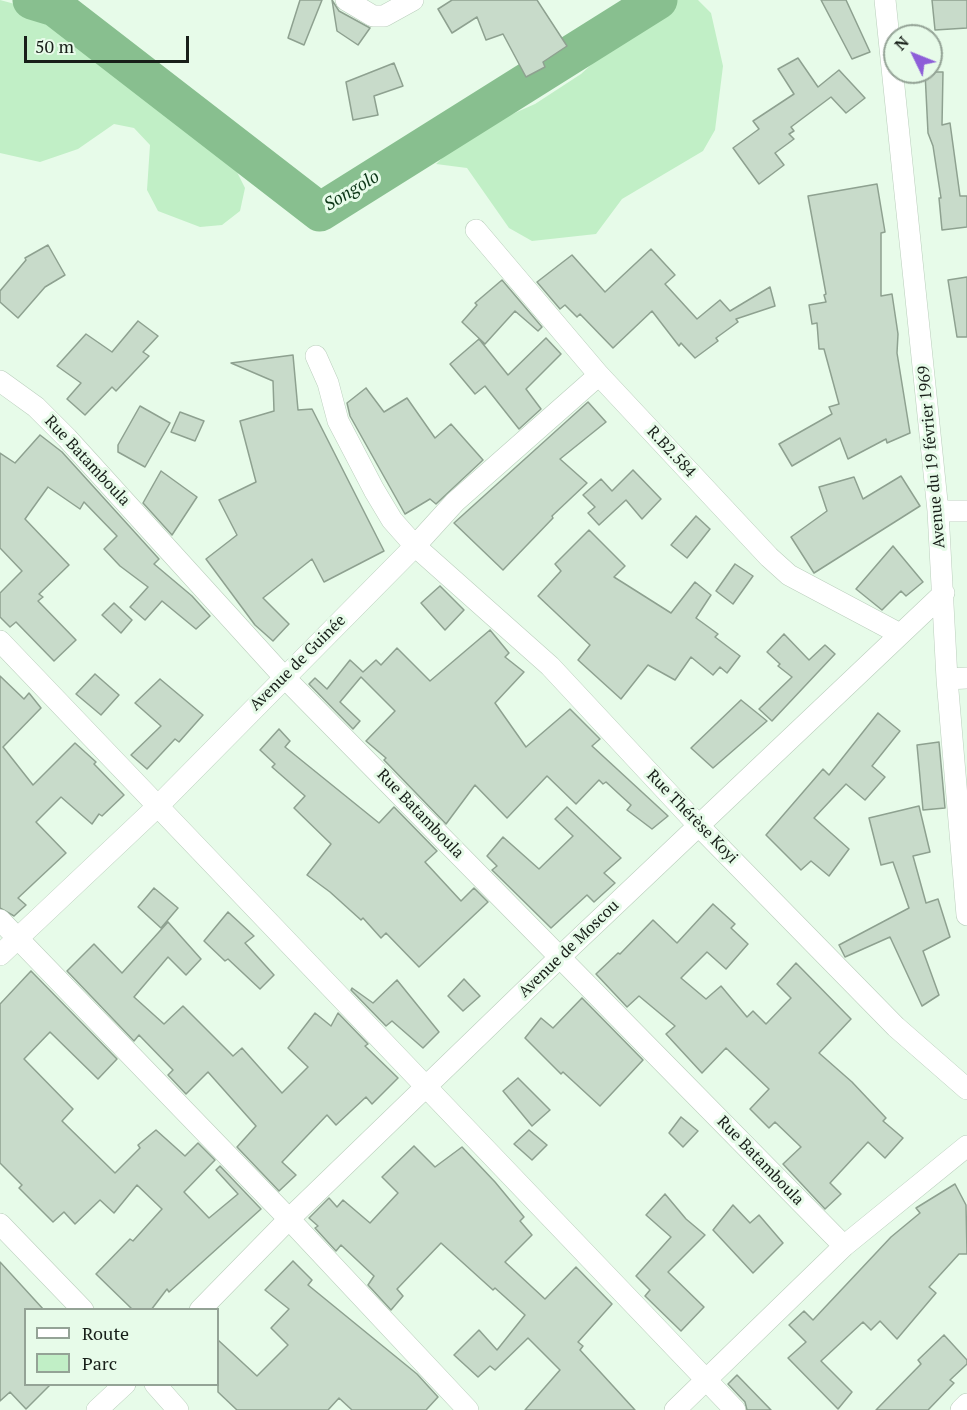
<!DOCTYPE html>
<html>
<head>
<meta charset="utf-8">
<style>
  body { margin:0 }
  #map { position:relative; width:967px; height:1410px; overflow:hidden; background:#e7fbe9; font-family:"PT Serif",serif }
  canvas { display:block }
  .legend { position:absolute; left:24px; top:1308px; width:195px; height:78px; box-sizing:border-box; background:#e7fbe9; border:2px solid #94a396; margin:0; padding:8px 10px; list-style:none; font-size:18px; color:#181f19 }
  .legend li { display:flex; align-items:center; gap:12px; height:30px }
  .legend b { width:30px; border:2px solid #94a396 }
  .north { position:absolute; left:883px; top:24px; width:60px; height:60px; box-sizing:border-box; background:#e7fbe9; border:2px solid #94a396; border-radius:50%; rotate:313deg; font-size:16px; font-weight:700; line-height:24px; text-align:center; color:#181f19 }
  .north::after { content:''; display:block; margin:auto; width:21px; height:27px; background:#8d5ed8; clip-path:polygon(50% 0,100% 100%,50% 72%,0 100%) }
  .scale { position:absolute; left:24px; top:36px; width:165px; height:27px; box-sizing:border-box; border:3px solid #181f19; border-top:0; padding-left:8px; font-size:18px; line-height:21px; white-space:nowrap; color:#181f19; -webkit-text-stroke:4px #e7fbe9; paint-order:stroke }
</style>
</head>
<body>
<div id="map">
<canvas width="967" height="1410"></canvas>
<ul class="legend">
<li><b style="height:8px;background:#fff"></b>Route</li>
<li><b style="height:16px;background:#c1efc6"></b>Parc</li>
</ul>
<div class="north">N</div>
<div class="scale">50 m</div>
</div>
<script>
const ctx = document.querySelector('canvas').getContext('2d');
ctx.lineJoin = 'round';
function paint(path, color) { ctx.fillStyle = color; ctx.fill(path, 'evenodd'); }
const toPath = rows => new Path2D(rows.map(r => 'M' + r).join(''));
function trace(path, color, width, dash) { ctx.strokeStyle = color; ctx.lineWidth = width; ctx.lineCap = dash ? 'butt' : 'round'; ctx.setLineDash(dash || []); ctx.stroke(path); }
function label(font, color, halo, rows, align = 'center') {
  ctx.font = font + ' "PT Serif",serif'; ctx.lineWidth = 6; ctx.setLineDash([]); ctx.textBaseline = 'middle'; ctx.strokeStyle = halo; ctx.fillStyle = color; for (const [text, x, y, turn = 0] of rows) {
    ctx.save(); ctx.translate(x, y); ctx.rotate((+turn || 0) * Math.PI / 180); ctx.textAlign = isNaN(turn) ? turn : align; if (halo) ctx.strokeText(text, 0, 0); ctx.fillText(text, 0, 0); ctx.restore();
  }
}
paint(toPath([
  [0,0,48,13,194,126,236,170,245,188,240,211,222,225,200,227,158,211,147,190,150,145,134,128,114,124,78,149,40,162,0,153],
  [666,0,698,0,711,13,723,66,715,130,703,151,622,199,596,234,532,241,509,228,467,168,436,164,467,134,535,104,581,74,656,5]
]), '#c1efc6');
trace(toPath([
  [32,0,55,7,320,212,658,0]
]), '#88bf8f', 39);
const building = toPath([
  [300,0,322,0,304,45,288,38,300,0],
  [332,0,339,11,370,28,358,45,337,31,332,0],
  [452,0,537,0,567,46,543,62,545,67,526,77,503,34,486,40,477,17,452,33,438,9,452,0],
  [821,0,846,0,870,52,852,59,821,0],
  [932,0,967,0,967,28,935,30,932,0],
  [798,58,818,87,839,70,865,98,846,113,831,97,791,127,794,131,789,134,794,139,775,153,784,165,759,184,733,148,759,129,753,121,794,94,778,69,798,58],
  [394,63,403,86,374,96,378,115,353,120,346,82,394,63],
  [925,72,943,72,942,125,950,123,960,196,967,196,967,227,942,230,939,198,941,198,933,146,928,133,925,72],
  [877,184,885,232,881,233,881,296,892,294,898,334,897,353,910,433,887,443,886,439,848,459,840,438,792,466,779,444,832,414,829,407,839,404,824,349,819,349,817,323,812,324,809,305,826,302,824,295,826,294,808,196,877,184],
  [48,245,65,275,45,287,18,318,0,302,0,291,26,260,25,258,48,245],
  [651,249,675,275,665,284,697,319,720,300,730,311,770,287,775,306,736,319,738,322,716,338,718,341,695,358,681,343,679,346,652,311,613,348,580,314,577,317,565,305,560,309,537,282,572,255,605,292,651,249],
  [967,277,967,337,957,337,948,280,967,277],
  [502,280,542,327,538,331,515,311,485,344,462,322,477,305,475,303,502,280],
  [138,321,158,336,143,352,149,356,116,391,112,387,85,415,67,399,81,383,57,366,86,334,112,352,138,321],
  [546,338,561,354,526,389,541,409,519,429,485,386,475,394,450,364,479,339,508,375,546,338],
  [293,355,298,410,312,409,384,551,324,582,312,559,263,598,289,624,273,641,255,625,206,559,237,535,219,500,256,482,240,421,274,411,273,381,231,363,293,355],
  [366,388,384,412,407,398,435,438,451,424,483,460,436,504,430,499,405,514,350,416,347,403,366,388],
  [588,402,606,422,560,459,587,483,552,516,553,518,503,570,454,523,588,402],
  [140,406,170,423,145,467,118,452,118,445,140,406],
  [180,412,204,421,195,441,171,432,180,412],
  [40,435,62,452,159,559,154,564,192,596,210,616,196,629,162,601,145,620,130,607,148,587,120,566,104,549,117,536,84,502,80,509,48,487,25,519,69,565,39,594,43,597,38,601,76,640,54,661,16,622,10,627,0,617,0,593,22,571,0,548,0,453,15,463,40,435],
  [633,470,661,499,642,519,626,500,599,525,588,513,595,507,583,495,601,479,612,491,633,470],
  [161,471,197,497,172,535,143,503,161,471],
  [901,476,920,506,814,573,791,537,827,511,819,487,854,477,863,499,901,476],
  [696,516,710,529,687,558,671,545,696,516],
  [589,530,625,566,614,577,671,613,695,582,711,595,696,618,718,634,715,637,740,656,727,673,720,667,713,675,691,657,675,680,648,665,621,699,578,660,590,645,538,596,561,571,555,564,589,530],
  [893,546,923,582,906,596,901,591,882,610,856,589,893,546],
  [735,564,753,576,733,604,716,591,735,564],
  [440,586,464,610,445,630,421,603,440,586],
  [114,603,132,620,121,633,102,615,114,603],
  [490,630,509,653,505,657,524,672,495,703,526,747,570,709,600,739,592,746,668,816,652,829,627,810,631,805,606,782,603,784,599,780,576,804,547,776,507,818,475,785,446,824,384,760,386,758,366,741,395,711,361,677,340,702,360,721,353,729,309,684,315,678,327,689,350,660,363,672,376,660,381,665,397,648,430,681,490,630],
  [784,634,809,660,825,645,835,654,772,721,759,709,792,677,778,666,780,664,767,652,784,634],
  [95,674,119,695,101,715,76,694,95,674],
  [0,676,24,699,29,693,41,708,3,747,33,785,75,743,96,762,94,764,124,795,102,816,99,814,92,824,61,797,36,822,66,853,18,898,26,905,14,916,0,908,0,676],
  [160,679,203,715,179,742,175,739,147,769,131,755,161,726,135,703,160,679],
  [741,700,767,721,713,768,691,748,741,700],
  [878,713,900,731,872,766,885,777,865,800,846,784,814,818,849,849,829,876,811,861,801,870,766,835,823,769,829,775,878,713],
  [279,729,290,741,285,747,379,823,394,807,437,851,425,862,461,901,474,888,488,902,419,967,386,933,381,938,363,918,361,920,330,892,307,875,331,844,294,808,305,796,272,767,275,764,260,750,279,729],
  [939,742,945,808,923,810,917,745,939,742],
  [919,806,930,852,913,856,926,903,938,899,950,937,923,951,939,995,922,1006,890,937,845,957,839,945,909,908,893,862,881,865,869,818,919,806],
  [567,807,621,858,604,873,615,883,594,902,587,895,551,928,492,870,497,866,487,856,503,837,539,869,573,836,555,819,567,807],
  [154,888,178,908,161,928,138,907,154,888],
  [713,904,735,924,731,928,748,944,726,969,707,952,681,978,706,999,721,986,747,1017,753,1011,766,1024,791,998,777,984,796,963,851,1019,819,1053,852,1082,886,1118,883,1121,903,1138,885,1158,868,1142,830,1183,841,1194,825,1209,783,1164,801,1147,775,1122,769,1128,750,1109,769,1089,726,1048,702,1073,666,1034,675,1026,639,996,627,1007,596,974,618,953,620,954,653,920,677,943,713,904],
  [228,912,254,936,245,943,274,975,260,989,228,959,225,961,204,941,228,912],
  [168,922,201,959,186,975,168,957,134,997,164,1024,183,1006,233,1056,242,1048,282,1093,308,1067,288,1048,315,1013,331,1026,338,1013,368,1044,365,1046,398,1078,372,1104,366,1097,336,1125,327,1115,282,1162,296,1175,279,1191,237,1147,256,1126,208,1072,186,1094,168,1075,173,1070,139,1035,134,1041,67,971,94,944,122,973,168,922],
  [31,971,117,1059,98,1079,50,1032,24,1059,73,1109,62,1121,115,1173,140,1148,138,1145,156,1130,185,1156,198,1143,215,1160,184,1192,209,1218,238,1194,216,1170,220,1166,261,1209,169,1292,167,1289,151,1310,133,1310,96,1274,130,1239,133,1241,162,1209,137,1185,114,1213,100,1200,75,1224,64,1212,53,1222,19,1188,22,1185,0,1163,0,1004,31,971],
  [464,979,480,996,463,1011,448,996,464,979],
  [397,980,439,1032,423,1048,392,1021,386,1026,351,990,352,988,373,1003,397,980],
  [582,998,643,1060,600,1106,563,1072,561,1074,525,1038,541,1018,553,1028,582,998],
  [518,1078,550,1110,532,1126,503,1091,518,1078],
  [681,1117,698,1131,683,1147,669,1133,681,1117],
  [529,1130,547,1145,532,1160,514,1144,529,1130],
  [414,1146,435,1167,462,1147,495,1182,524,1217,520,1221,532,1235,505,1262,545,1299,576,1267,612,1304,578,1342,583,1346,580,1350,635,1410,525,1410,560,1370,528,1338,495,1370,490,1366,478,1377,454,1355,479,1330,497,1350,525,1315,495,1288,493,1290,441,1243,397,1289,403,1296,391,1310,368,1285,374,1276,341,1245,336,1251,315,1228,318,1226,309,1218,329,1198,337,1207,343,1200,370,1223,398,1193,382,1177,414,1146],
  [955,1184,966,1205,967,1254,959,1254,929,1287,936,1293,897,1339,880,1321,871,1330,863,1322,821,1361,852,1392,838,1409,788,1358,806,1342,789,1325,804,1311,813,1320,891,1237,920,1213,916,1208,955,1184],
  [665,1194,686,1219,705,1235,668,1272,704,1307,681,1331,645,1296,650,1290,636,1276,671,1237,646,1215,665,1194],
  [733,1205,750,1223,759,1215,783,1243,753,1273,713,1230,733,1205],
  [293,1261,312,1280,308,1285,417,1374,438,1397,426,1410,352,1410,339,1398,328,1410,237,1410,218,1392,218,1340,257,1376,288,1345,271,1328,289,1309,265,1290,293,1261],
  [0,1262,44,1310,26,1310,26,1384,51,1384,26,1409,10,1392,0,1401,0,1262],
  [944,1335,967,1360,967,1364,950,1380,954,1383,928,1410,876,1410,921,1364,918,1360,944,1335],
  [737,1375,771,1410,747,1410,745,1402,728,1384,737,1375]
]);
paint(building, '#c8dbca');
trace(building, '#8ea190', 1.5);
const street = toPath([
  [346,0,373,16,384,16,413,0],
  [885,0,938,511,947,679,967,915],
  [476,230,599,375,769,557,789,575,900,634],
  [316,356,328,383,338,421,374,490,392,520,415,546,550,666,699,826,896,1027,967,1089],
  [0,381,36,407,67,438,284,677,844,1246],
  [938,511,967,511],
  [0,641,735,1410],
  [947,679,967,678],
  [0,920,289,1219,468,1410],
  [0,955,159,805,415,546,455,502,599,375],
  [0,1224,83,1310],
  [200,1310,289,1219,560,957,944,593],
  [155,1384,178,1410],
  [97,1410,125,1384],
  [675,1410,844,1246,967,1146],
  [961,1410,967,1404]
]);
trace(street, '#bacebc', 22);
trace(street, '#fff', 21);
label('16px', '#181f19', '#e7fbe9', [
  ["R.B2.584",671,452,47],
  ["Avenue du 19 février 1969",932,457,-95],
  ["Rue Batamboula",87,461,47],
  ["Avenue de Guinée",298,663,-45],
  ["Rue Batamboula",420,814,46],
  ["Rue Thérèse Koyi",692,817,46],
  ["Avenue de Moscou",569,949,-44],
  ["Rue Batamboula",760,1161,46]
]);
label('italic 18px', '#0c3516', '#e7fbe9', [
  ["Songolo",352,191,-31]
]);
</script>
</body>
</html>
